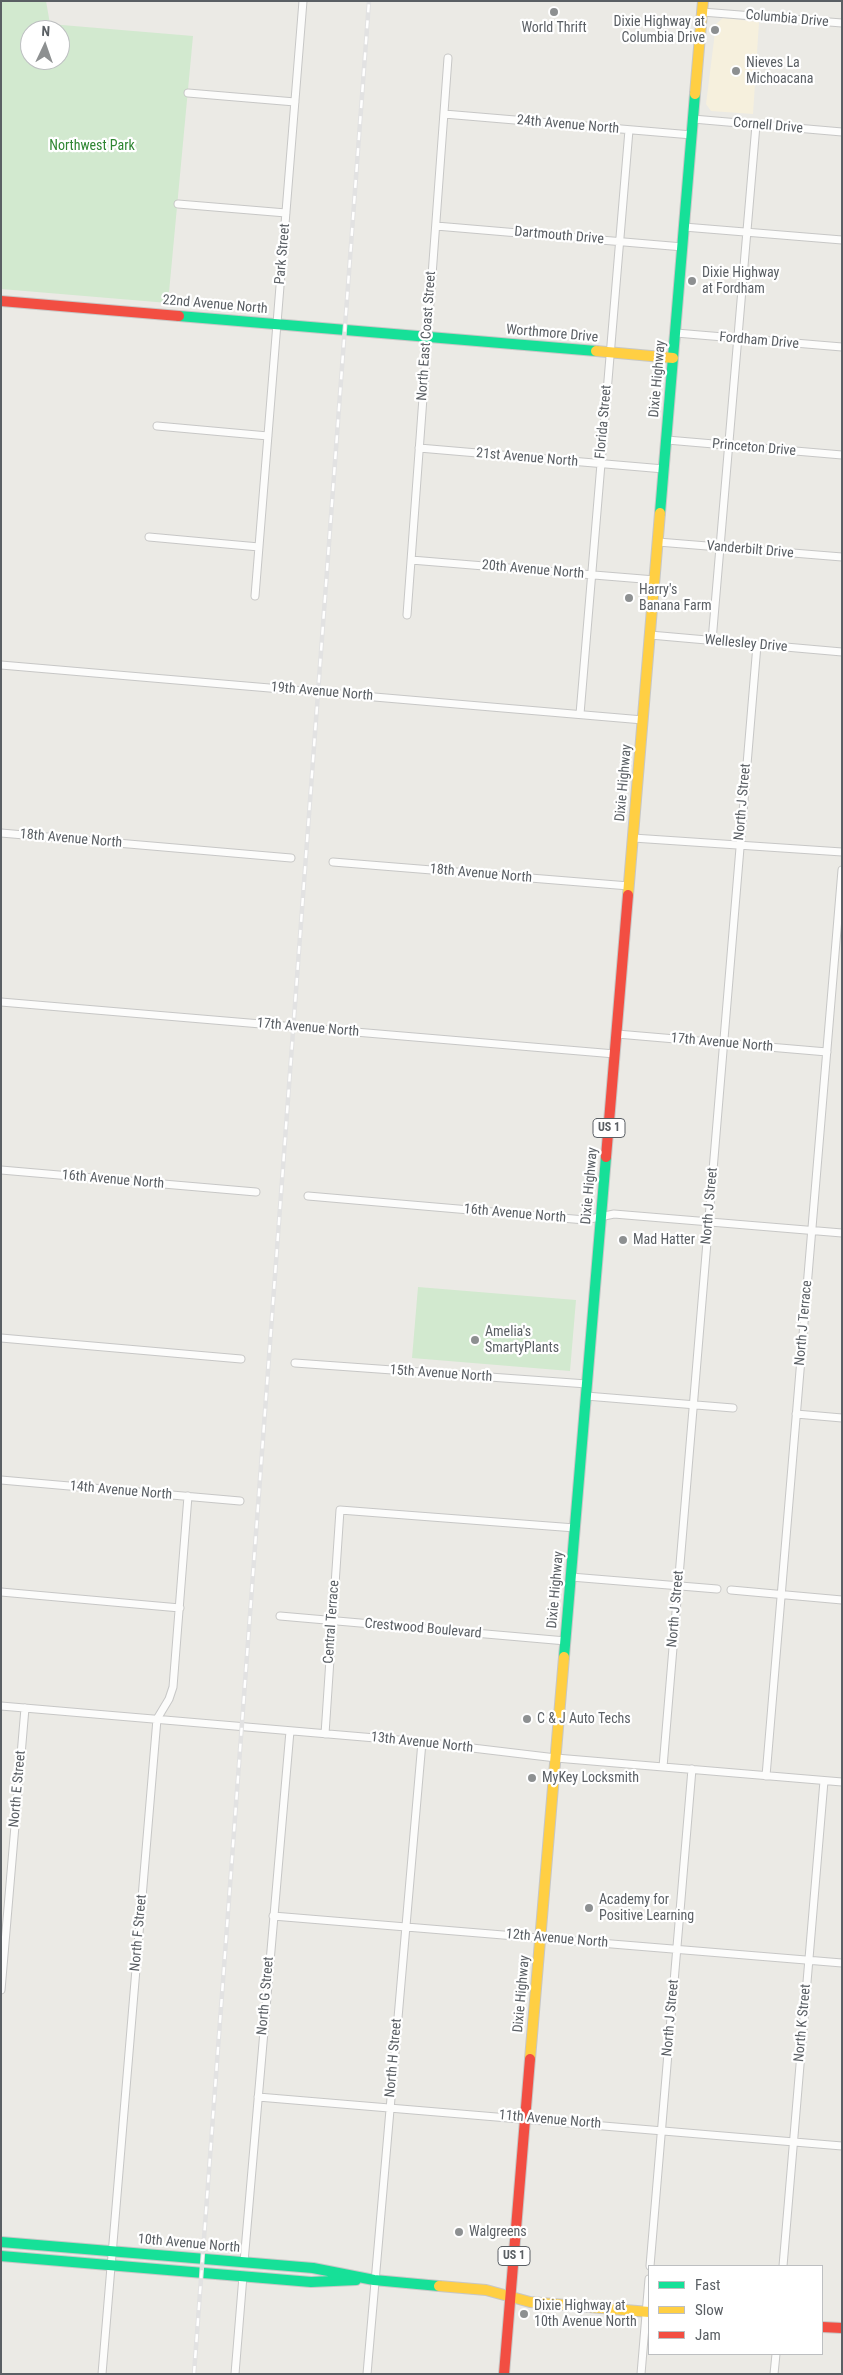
<!DOCTYPE html>
<html>
<head>
<meta charset="utf-8">
<style>
  body { margin:0 }
  #map { position:relative; width:843px; height:2375px; overflow:hidden; background:#ebeae5; font-family:"Roboto Condensed",sans-serif }
  canvas { display:block }
  .frame { position:absolute; inset:0; border:2px solid #5a5f64; pointer-events:none }
  .legend { position:absolute; left:648px; top:2265px; width:175px; height:90px; box-sizing:border-box; background:#fff; border:1px solid #bdbfc1; margin:0; padding:6px 9px; list-style:none; font-size:15px; color:#5a5f64 }
  .legend li { display:flex; align-items:center; gap:10px; height:25px }
  .legend b { width:25px; border:1px solid #bdbfc1 }
  .north { position:absolute; left:20px; top:20px; width:50px; height:50px; box-sizing:border-box; background:#fff; border:1px solid #bdbfc1; border-radius:50%; rotate:3deg; font-size:14px; font-weight:700; line-height:20px; text-align:center; color:#5a5f64 }
  .north::after { content:''; display:block; margin:auto; width:18px; height:22px; background:#8d9091; clip-path:polygon(50% 0,100% 100%,50% 72%,0 100%) }
</style>
</head>
<body>
<div id="map">
<canvas width="843" height="2375"></canvas>
<div class="frame"></div>
<ul class="legend">
<li><b style="height:6px;background:#16e098"></b>Fast</li>
<li><b style="height:6px;background:#ffcf43"></b>Slow</li>
<li><b style="height:6px;background:#f24e42"></b>Jam</li>
</ul>
<div class="north">N</div>
</div>
<script>
const ctx = document.querySelector('canvas').getContext('2d');
ctx.lineJoin = 'round';
function paint(path, color) { ctx.fillStyle = color; ctx.fill(path, 'evenodd'); }
const toPath = rows => new Path2D(rows.map(r => 'M' + r).join(''));
function trace(path, color, width, dash) { ctx.strokeStyle = color; ctx.lineWidth = width; ctx.lineCap = dash ? 'butt' : 'round'; ctx.setLineDash(dash || []); ctx.stroke(path); }
function label(font, color, halo, rows, align = 'center') {
  ctx.font = font + ' "Roboto Condensed",sans-serif'; ctx.lineWidth = 4.5; ctx.setLineDash([]); ctx.textBaseline = 'middle'; ctx.strokeStyle = halo; ctx.fillStyle = color; for (const [text, x, y, turn = 0] of rows) {
    ctx.save(); ctx.translate(x, y); ctx.rotate((+turn || 0) * Math.PI / 180); ctx.textAlign = isNaN(turn) ? turn : align; if (halo) ctx.strokeText(text, 0, 0); ctx.fillText(text, 0, 0); ctx.restore();
  }
}
paint(toPath([
  [723,18,759,22,753,114,711,111,706,104,716,24]
]), '#f6f0dd');
paint(toPath([
  [1,1,46,1,50,24,193,36,168,303,1,289],
  [30,30,60,30,60,60,30,60],
  [418,1287,576,1300,570,1371,412,1358]
]), '#d2e9cf');
const street = toPath([
  [702,12,842,23],
  [188,93,295,102],
  [444,114,692,135],
  [693,119,842,132],
  [178,204,286,213],
  [436,226,683,247],
  [684,227,842,240],
  [676,333,842,347],
  [157,426,268,436],
  [667,440,842,455],
  [419,448,664,469],
  [149,537,259,547],
  [658,542,842,557],
  [411,560,655,580],
  [255,596,303,1],
  [407,615,448,58],
  [650,635,842,652],
  [712,641,756,125],
  [1,665,643,720],
  [580,714,629,130],
  [1,833,291,858],
  [633,838,842,852],
  [333,862,629,886],
  [1,1002,615,1054],
  [617,1034,827,1052],
  [1,1170,256,1192],
  [308,1196,585,1220,614,1214,842,1233],
  [1,1338,241,1359],
  [295,1363,587,1384],
  [586,1396,733,1408],
  [796,1414,842,1418],
  [1,1480,240,1501],
  [571,1577,717,1589],
  [731,1590,842,1600],
  [1,1592,180,1608],
  [280,1616,566,1641],
  [1,1706,422,1742,556,1758,842,1782],
  [325,1734,340,1510,575,1528],
  [663,1767,757,645],
  [766,1776,842,870],
  [273,1916,842,1963],
  [1,1990,25,1708],
  [258,2097,842,2146],
  [244,2262,290,1731],
  [650,2266,692,1769],
  [783,2266,824,1781],
  [102,2374,157,1719,169,1699,173,1687,188,1496],
  [235,2374,243,2276],
  [367,2374,422,1742],
  [641,2374,649,2279],
  [774,2374,776,2354]
]);
const fast = toPath([
  [179,316,596,351],
  [660,513,695,94],
  [564,1657,606,1157],
  [1,2242,313,2268,374,2280,439,2286],
  [1,2256,311,2282,356,2280]
]);
const slow = toPath([
  [695,94,703,1],
  [596,351,673,358],
  [628,895,660,513],
  [530,2059,564,1657],
  [439,2286,486,2290,530,2302,649,2312]
]);
const jam = toPath([
  [1,301,179,316],
  [606,1157,628,895],
  [822,2327,842,2328],
  [504,2374,530,2059]
]);
trace(street, '#c7c7c6', 9);
trace(fast, '#c7c7c6', 12);
trace(slow, '#c7c7c6', 12);
trace(jam, '#c7c7c6', 12);
trace(street, '#fcfcfb', 7);
trace(fast, '#16e098', 10);
trace(slow, '#ffcf43', 10);
trace(jam, '#f24e42', 10);
const rail = toPath([
  [194,2374,369,1]
]);
trace(rail, '#e2e2e2', 4.5);
trace(rail, '#fff', 2.5, [8]);
for (const [x, y, r, color] of [
  [554,12,5,"#8d9091"],
  [715,30,5,"#8d9091"],
  [736,71,5,"#8d9091"],
  [692,281,5,"#8d9091"],
  [629,598,5,"#8d9091"],
  [623,1240,5,"#8d9091"],
  [475,1340,5,"#8d9091"],
  [527,1719,5,"#8d9091"],
  [532,1778,5,"#8d9091"],
  [589,1908,5,"#8d9091"],
  [459,2232,5,"#8d9091"],
  [524,2314,5,"#8d9091"]
]) { const dot = new Path2D(); dot.arc(x, y, r, 0, 2 * Math.PI); ctx.fillStyle = color; ctx.fill(dot); trace(dot, '#fff', 2); }
for (const [x, y, w] of [
  [609,1128,32],
  [514,2256,32]
]) { const box = new Path2D(); box.roundRect(x - w / 2, y - 9.5, w, 19, 4); ctx.fillStyle = '#fff'; ctx.fill(box); trace(box, '#5a5f64', 1); }
label('bold 12px', '#5a5f64', null, [
  ["US 1",609,1128],
  ["US 1",514,2256]
]);
label('14px', '#5a5f64', '#fff', [
  ["Columbia Drive",787,19,5],
  ["24th Avenue North",568,125,5],
  ["Cornell Drive",768,126,5],
  ["Dartmouth Drive",559,236,5],
  ["Park Street",283,254,-85],
  ["22nd Avenue North",215,305,5],
  ["Worthmore Drive",552,334,5],
  ["North East Coast Street",427,336,-86],
  ["Fordham Drive",759,341,5],
  ["Dixie Highway",658,379,-85],
  ["Florida Street",604,422,-85],
  ["Princeton Drive",754,448,5],
  ["21st Avenue North",527,458,5],
  ["Vanderbilt Drive",750,550,5],
  ["20th Avenue North",533,570,5],
  ["Wellesley Drive",746,644,5],
  ["19th Avenue North",322,692,5],
  ["Dixie Highway",624,783,-85],
  ["North J Street",743,802,-85],
  ["18th Avenue North",71,839,5],
  ["18th Avenue North",481,874,5],
  ["17th Avenue North",308,1028,5],
  ["17th Avenue North",722,1043,5],
  ["16th Avenue North",113,1180,5],
  ["Dixie Highway",590,1186,-85],
  ["North J Street",710,1206,-85],
  ["16th Avenue North",515,1214,5],
  ["North J Terrace",804,1323,-85],
  ["15th Avenue North",441,1374,4],
  ["14th Avenue North",121,1491,5],
  ["Dixie Highway",556,1590,-85],
  ["North J Street",676,1609,-85],
  ["Central Terrace",332,1622,-86],
  ["Crestwood Boulevard",423,1629,5],
  ["13th Avenue North",422,1743,6],
  ["North E Street",18,1789,-85],
  ["North F Street",139,1933,-85],
  ["12th Avenue North",557,1939,5],
  ["Dixie Highway",522,1994,-85],
  ["North G Street",266,1996,-85],
  ["North J Street",671,2018,-85],
  ["North K Street",803,2023,-85],
  ["North H Street",394,2058,-85],
  ["11th Avenue North",550,2120,5],
  ["10th Avenue North",189,2244,5]
]);
label('14px', '#5a5f64', '#fff', [
  ["Dixie Highway at",705,22,"right"],
  ["Columbia Drive",705,38,"right"],
  ["World Thrift",554,28,"center"],
  ["Nieves La",746,63],
  ["Michoacana",746,79],
  ["Dixie Highway",702,273],
  ["at Fordham",702,289],
  ["Harry's",639,590],
  ["Banana Farm",639,606],
  ["Mad Hatter",633,1240],
  ["Amelia's",485,1332],
  ["SmartyPlants",485,1348],
  ["C & J Auto Techs",537,1719],
  ["MyKey Locksmith",542,1778],
  ["Academy for",599,1900],
  ["Positive Learning",599,1916],
  ["Walgreens",469,2232],
  ["Dixie Highway at",534,2306],
  ["10th Avenue North",534,2322]
], 'left');
label('14px', '#2f8632', '#fff', [
  ["Northwest Park",92,146]
]);
</script>
</body>
</html>
